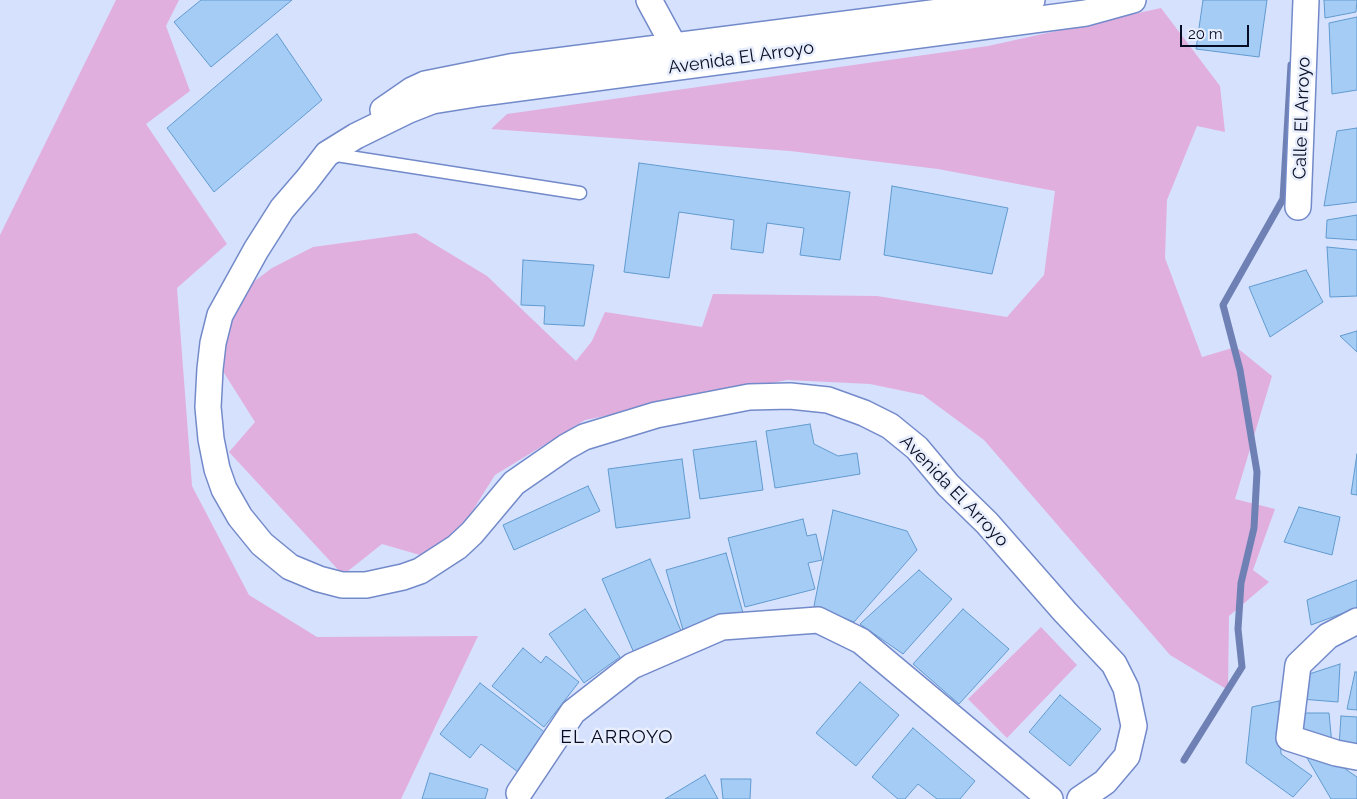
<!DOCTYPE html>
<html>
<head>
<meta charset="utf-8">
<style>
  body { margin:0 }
  #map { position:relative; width:1357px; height:799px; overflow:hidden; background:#d6e1fd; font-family:Raleway,sans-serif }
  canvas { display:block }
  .scale { position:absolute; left:1180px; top:25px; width:69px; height:22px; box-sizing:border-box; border:2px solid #060c24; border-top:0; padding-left:6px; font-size:15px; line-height:18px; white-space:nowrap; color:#060c24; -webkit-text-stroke:4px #e8eefc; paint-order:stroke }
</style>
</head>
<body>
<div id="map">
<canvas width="1357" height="799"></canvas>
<div class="scale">20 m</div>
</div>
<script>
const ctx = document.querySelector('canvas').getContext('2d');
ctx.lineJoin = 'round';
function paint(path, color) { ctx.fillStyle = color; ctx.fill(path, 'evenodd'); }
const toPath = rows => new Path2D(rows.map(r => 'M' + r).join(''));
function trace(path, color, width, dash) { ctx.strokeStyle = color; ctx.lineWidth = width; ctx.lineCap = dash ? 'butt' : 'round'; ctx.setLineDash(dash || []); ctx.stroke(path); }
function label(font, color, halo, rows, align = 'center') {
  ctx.font = font + ' Raleway,sans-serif'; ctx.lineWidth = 5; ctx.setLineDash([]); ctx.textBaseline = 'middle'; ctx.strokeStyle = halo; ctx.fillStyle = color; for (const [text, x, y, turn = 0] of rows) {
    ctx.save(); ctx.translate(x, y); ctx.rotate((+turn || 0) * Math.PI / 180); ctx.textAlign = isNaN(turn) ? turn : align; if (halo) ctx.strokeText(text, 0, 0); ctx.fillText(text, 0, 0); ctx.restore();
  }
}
paint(toPath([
  [116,0,179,0,166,26,190,91,146,124,227,244,177,288,192,486,249,595,317,637,478,636,401,799,0,799,0,235],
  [1161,8,1220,86,1225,132,1197,126,1167,200,1165,258,1202,357,1236,347,1272,376,1235,499,1275,509,1253,570,1269,582,1229,616,1228,690,1170,655,984,440,923,395,870,384,787,380,585,420,495,475,461,529,420,555,382,544,343,575,229,452,255,422,219,365,240,292,272,268,313,247,416,233,487,276,576,361,592,341,605,312,702,327,713,294,877,296,1007,317,1044,275,1055,191,938,169,790,151,491,129,507,114,988,46],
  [1041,627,1077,665,1007,738,968,699]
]), '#e1afdd');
trace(toPath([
  [1184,760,1242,667,1238,629,1241,583,1254,528,1257,472,1240,370,1223,305,1283,199,1291,65]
]), '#6f81b4', 7);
const building = toPath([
  [201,0,292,0,211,67,174,22,201,0],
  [1203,0,1267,0,1259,57,1196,49,1203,0],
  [1324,0,1357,0,1356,12,1325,18,1324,0],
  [1357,17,1357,90,1332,94,1329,23,1357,17],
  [277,34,322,100,214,192,167,128,277,34],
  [1357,128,1357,202,1324,206,1337,131,1357,128],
  [639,163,850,192,840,260,800,255,804,228,767,223,763,253,731,249,734,220,679,212,669,278,624,272,639,163],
  [892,186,1008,208,992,274,884,255,892,186],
  [1357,215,1357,240,1326,238,1327,220,1357,215],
  [1327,247,1357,250,1357,296,1330,297,1327,247],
  [523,260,594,265,584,326,544,324,545,306,521,305,523,260],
  [1306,270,1323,302,1270,337,1249,287,1306,270],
  [1357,331,1357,352,1340,336,1357,331],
  [810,424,814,444,838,456,857,453,860,474,775,488,766,431,810,424],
  [756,441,763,490,700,499,693,450,756,441],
  [1357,454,1357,495,1351,494,1357,454],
  [682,459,690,518,616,528,608,469,682,459],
  [588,486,600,511,514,550,503,525,588,486],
  [1299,507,1340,517,1332,555,1284,542,1299,507],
  [833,510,907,531,917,550,854,622,814,606,833,510],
  [803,519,807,536,816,534,822,560,808,563,815,589,745,607,728,538,803,519],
  [726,553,743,613,683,630,666,570,726,553],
  [650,559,682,633,634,653,602,579,650,559],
  [919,570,952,599,903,654,860,624,919,570],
  [1357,580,1357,608,1311,625,1307,600,1357,580],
  [585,609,620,657,584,683,549,634,585,609],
  [963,609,1009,649,959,704,913,664,963,609],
  [523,648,541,663,546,656,579,682,544,727,492,686,523,648],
  [1340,664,1338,702,1301,699,1300,677,1340,664],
  [1355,672,1357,672,1357,710,1347,709,1355,672],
  [860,682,899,715,856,766,816,733,860,682],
  [480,683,547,734,518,772,481,744,470,758,440,734,480,683],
  [1060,695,1101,729,1070,766,1029,732,1060,695],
  [1279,701,1281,754,1312,776,1293,797,1246,763,1252,707,1279,701],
  [1299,713,1329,713,1332,745,1297,739,1299,713],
  [1341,716,1357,717,1357,749,1339,747,1341,716],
  [913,728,975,781,960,799,937,799,918,784,905,799,898,799,872,777,913,728],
  [1303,751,1335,762,1357,777,1357,799,1331,799,1303,751],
  [430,773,488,789,485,799,422,799,430,773],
  [705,775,718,799,665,799,705,775],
  [721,779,751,779,750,799,723,799,721,779]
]);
paint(building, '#a4ccf4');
trace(building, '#619ad0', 1);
const service = toPath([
  [330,154,580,193]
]);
const minor = toPath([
  [649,0,681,59],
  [383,110,412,90,425,84,510,67,1032,0],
  [1298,207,1306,0],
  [1357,621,1328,636,1298,665,1289,738,1336,753,1357,757],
  [519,793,573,712,632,666,722,627,818,620,861,641,1050,799],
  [1080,799,1105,782,1127,756,1134,726,1126,688,1114,664,1065,612,987,523,948,485,917,448,890,426,864,413,828,400,790,396,749,397,656,415,584,437,566,447,514,483,472,533,457,547,420,571,403,577,366,585,342,585,319,579,290,567,262,544,240,517,224,489,217,469,211,439,208,407,210,369,213,343,220,315,256,250,282,209,307,180,327,154,356,136,409,110,432,101,482,93,1086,13,1133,0]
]);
trace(service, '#738aca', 15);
trace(minor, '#738aca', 28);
trace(service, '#fff', 12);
trace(minor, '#fff', 25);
label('18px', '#060c24', '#e8eefc', [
  ["Avenida El Arroyo",741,58,-8],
  ["Calle El Arroyo",1302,118,-88],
  ["Avenida El Arroyo",954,491,46]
]);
ctx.letterSpacing = '1px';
label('19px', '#060c24', '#e8eefc', [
  ["EL ARROYO",617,737]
]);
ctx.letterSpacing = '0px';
</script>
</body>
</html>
